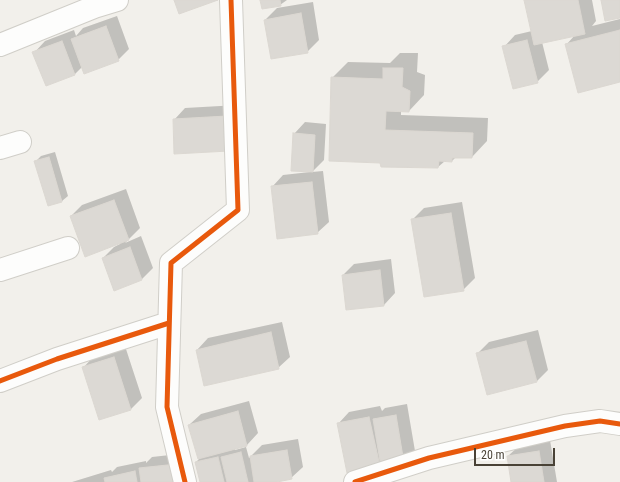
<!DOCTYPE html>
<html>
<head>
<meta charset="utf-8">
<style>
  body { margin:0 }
  #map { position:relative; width:620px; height:482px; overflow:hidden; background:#f2f0eb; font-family:"Roboto Condensed",sans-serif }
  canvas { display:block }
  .scale { position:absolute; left:474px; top:448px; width:81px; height:18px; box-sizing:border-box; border:2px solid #494236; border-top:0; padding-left:5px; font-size:12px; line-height:14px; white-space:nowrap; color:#494236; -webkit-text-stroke:3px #fff; paint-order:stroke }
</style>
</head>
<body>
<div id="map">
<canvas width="620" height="482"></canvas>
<div class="scale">20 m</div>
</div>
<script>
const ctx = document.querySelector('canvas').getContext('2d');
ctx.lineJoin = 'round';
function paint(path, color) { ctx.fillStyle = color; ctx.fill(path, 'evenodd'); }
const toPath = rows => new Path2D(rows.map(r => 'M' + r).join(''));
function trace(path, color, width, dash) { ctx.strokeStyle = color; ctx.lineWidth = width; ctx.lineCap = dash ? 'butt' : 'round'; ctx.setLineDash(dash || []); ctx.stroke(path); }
paint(toPath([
  [261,0,287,0,280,5],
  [525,0,592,0,596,21,592,26,620,19,620,81,566,45,575,35,542,42,549,70,537,82,504,47,515,35,532,31],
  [313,2,319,40,307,52,265,20,277,8],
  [117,16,129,49,118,60,82,67,75,74,46,85,34,53,45,41,74,30,76,36,83,28],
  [400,53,418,53,417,72,425,75,424,95,409,111,401,111,401,115,488,118,487,141,472,157,456,157,452,161,445,161,438,167,382,166,332,78,348,62,390,63],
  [238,105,240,138,174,120,185,108],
  [305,122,326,124,324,160,312,172,323,171,329,222,317,233,272,187,283,175,310,172,294,134],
  [55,152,68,196,62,201,36,161,41,156],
  [126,189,140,228,125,243,141,236,153,268,142,279,114,290,103,258,114,247,120,244,120,243,71,216,82,205],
  [462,202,475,278,463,290,412,220,424,208],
  [391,259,395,293,384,305,343,275,354,264],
  [282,322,290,357,278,368,197,350,208,338],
  [538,330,548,370,537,381,478,353,489,342],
  [125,346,142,398,131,409,83,368,94,356],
  [249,401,258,433,247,445,235,448,235,450,246,447,249,458,262,445,298,439,303,467,291,478,271,482,201,482,196,462,199,459,189,425,201,414],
  [407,404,415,451,404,462,380,465,338,424,349,412,380,406,382,411,385,408],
  [550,440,557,482,512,482,508,456,520,445],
  [188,453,191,482,72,482,111,470,112,472,117,467,146,461,146,463,152,457]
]), '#0003');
const building = toPath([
  [174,0,218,0,179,14,174,0],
  [260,0,280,0,281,6,262,9,260,0],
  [524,0,578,0,585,34,534,45,524,0],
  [601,0,620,0,620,18,605,21,601,0],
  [301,13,308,53,271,59,264,20,301,13],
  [106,26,119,61,84,74,71,39,106,26],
  [620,30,620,82,578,93,565,44,620,30],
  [527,40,538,83,513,89,502,46,527,40],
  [62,41,75,75,46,86,32,52,62,41],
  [383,68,403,68,402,87,410,91,409,112,386,111,385,130,473,133,472,158,452,158,452,162,439,161,438,168,381,167,380,163,329,161,331,77,383,79,383,68],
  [227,116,229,151,174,154,173,119,227,116],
  [293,133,315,135,313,172,291,171,293,133],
  [49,157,62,202,48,206,34,161,49,157],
  [312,182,318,234,277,239,271,186,312,182],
  [114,200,129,240,85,257,70,216,114,200],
  [451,213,464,291,424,297,411,219,451,213],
  [130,247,142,280,114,291,102,258,130,247],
  [380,270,384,306,346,310,342,275,380,270],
  [271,332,279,369,204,386,196,350,271,332],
  [526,341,537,382,487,395,476,353,526,341],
  [114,357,131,410,99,420,82,367,114,357],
  [238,411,247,446,198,459,188,425,238,411],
  [396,415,404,463,381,467,373,419,396,415],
  [369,417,380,466,347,473,337,423,369,417],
  [287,450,292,479,277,482,254,482,250,456,287,450],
  [539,451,544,482,511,482,507,456,539,451],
  [241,452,248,482,227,482,221,457,241,452],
  [218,457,224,482,200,482,195,462,218,457],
  [177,464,179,482,141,482,139,468,177,464],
  [135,471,137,482,105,482,104,478,135,471]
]);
paint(building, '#dcd9d4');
trace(building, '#dbd7d1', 1);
const minor = toPath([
  [0,45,94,7,117,0],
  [0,148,20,142],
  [0,270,68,248],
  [0,381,57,359,169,323],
  [185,482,167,407,171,263,238,210,231,0],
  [355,482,429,458,565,426,600,421,620,424]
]);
trace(minor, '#d0cec8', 24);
trace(minor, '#fdfdfc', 22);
trace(toPath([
  [0,381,57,359,169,323],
  [185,482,167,407,171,263,238,210,231,0],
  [355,482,429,458,565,426,600,421,620,424]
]), '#e8590c', 5);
</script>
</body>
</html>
